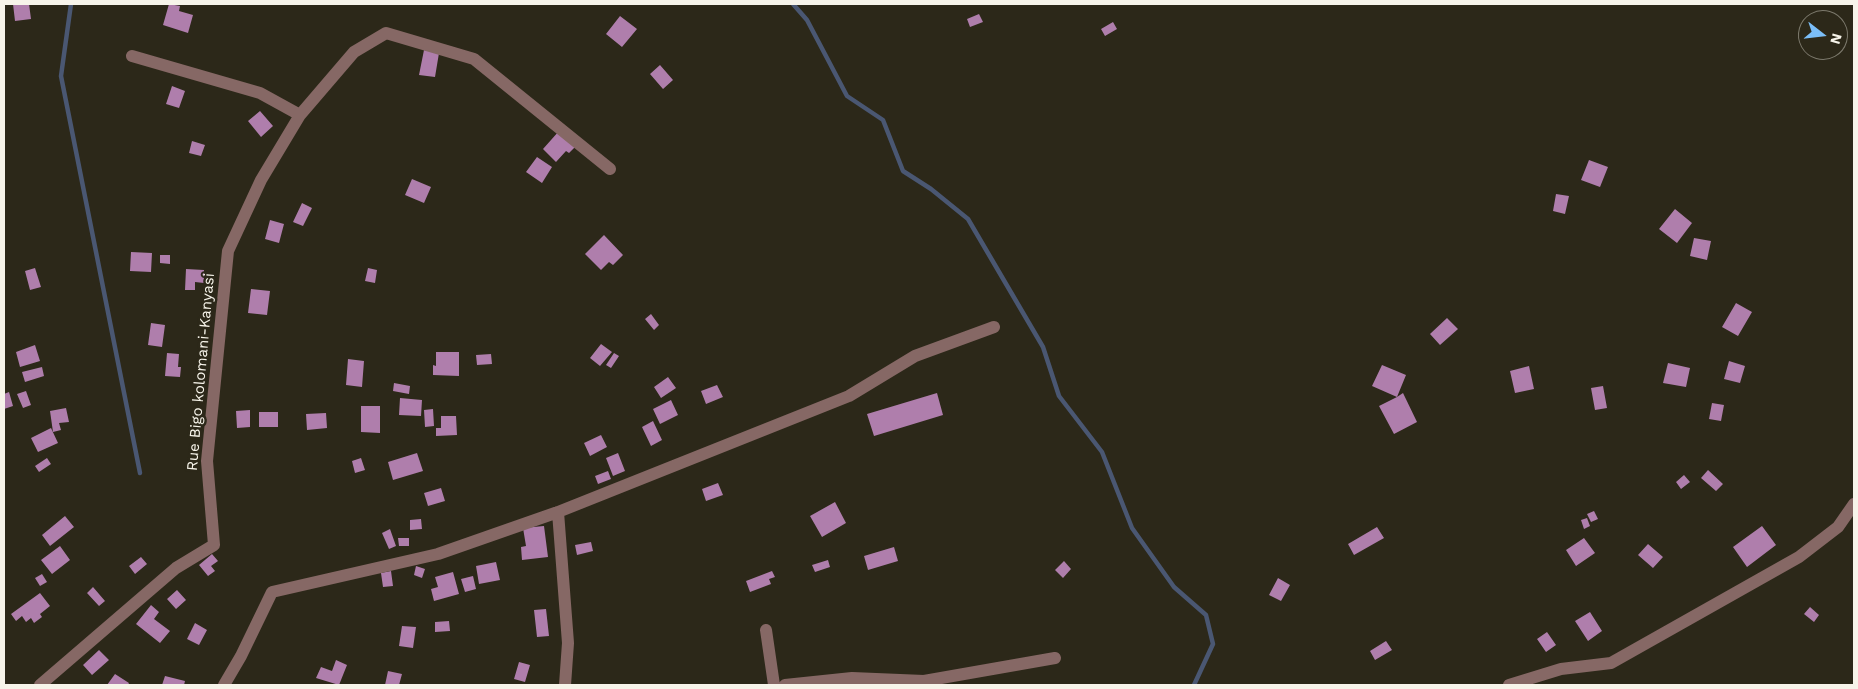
<!DOCTYPE html>
<html>
<head>
<meta charset="utf-8">
<style>
  body { margin:0 }
  #map { position:relative; width:1858px; height:689px; overflow:hidden; background:#2c2819; font-family:"Work Sans",sans-serif }
  canvas { display:block }
  .frame { position:absolute; inset:0; border:5px solid #f7f4ea; pointer-events:none }
  .north { position:absolute; left:1798px; top:10px; width:50px; height:50px; box-sizing:border-box; background:#2c2819; border:1px solid #7d7a6d; border-radius:50%; rotate:106deg; font-size:14px; font-weight:700; line-height:20px; text-align:center; color:#f7f4ea }
  .north::after { content:''; display:block; margin:auto; width:18px; height:22px; background:#7bbef8; clip-path:polygon(50% 0,100% 100%,50% 72%,0 100%) }
</style>
</head>
<body>
<div id="map">
<canvas width="1858" height="689"></canvas>
<div class="frame"></div>
<div class="north">N</div>
</div>
<script>
const ctx = document.querySelector('canvas').getContext('2d');
ctx.lineJoin = 'round';
const toPath = rows => new Path2D(rows.map(r => 'M' + r).join(''));
function trace(path, color, width, dash) { ctx.strokeStyle = color; ctx.lineWidth = width; ctx.lineCap = dash ? 'butt' : 'round'; ctx.setLineDash(dash || []); ctx.stroke(path); }
function paint(path, color) { ctx.fillStyle = color; ctx.fill(path, 'evenodd'); }
function label(font, color, halo, rows, align = 'center') {
  ctx.font = font + ' "Work Sans",sans-serif'; ctx.lineWidth = 5; ctx.setLineDash([]); ctx.textBaseline = 'middle'; ctx.strokeStyle = halo; ctx.fillStyle = color; for (const [text, x, y, turn = 0] of rows) {
    ctx.save(); ctx.translate(x, y); ctx.rotate((+turn || 0) * Math.PI / 180); ctx.textAlign = isNaN(turn) ? turn : align; if (halo) ctx.strokeText(text, 0, 0); ctx.fillText(text, 0, 0); ctx.restore();
  }
}
trace(toPath([
  [71,4,61,76,140,473],
  [793,4,807,20,847,96,883,120,903,171,931,189,968,219,1043,347,1059,396,1102,452,1132,528,1174,587,1206,615,1213,644,1194,685]
]), '#4a5772', 4.5);
paint(toPath([
  [13,4,29,4,31,19,15,21],
  [169,4,180,6,179,11,193,15,188,33,163,25],
  [979,14,983,22,970,27,967,19],
  [620,16,637,29,622,47,606,34],
  [1113,22,1117,29,1105,36,1101,29],
  [424,50,439,53,435,77,419,75],
  [660,65,673,80,663,89,650,74],
  [172,86,185,91,179,108,166,104],
  [260,111,273,126,261,137,248,121],
  [559,131,576,146,569,153,566,151,556,162,543,149],
  [192,141,205,145,201,156,189,153],
  [537,157,552,167,542,183,526,172],
  [1589,160,1608,167,1600,187,1581,180],
  [412,179,431,187,424,203,405,195],
  [1556,194,1569,196,1565,214,1553,211],
  [302,203,312,208,303,226,293,222],
  [1675,209,1692,223,1677,243,1659,229],
  [270,220,284,224,279,243,265,239],
  [604,235,623,255,613,265,609,262,601,270,585,254],
  [1694,238,1711,241,1707,260,1690,256],
  [131,252,152,253,151,272,130,271],
  [160,255,170,255,170,264,160,263],
  [35,268,41,287,30,290,25,271],
  [368,268,377,270,375,283,365,281],
  [186,269,204,270,204,283,195,282,195,290,185,290],
  [251,289,270,291,267,315,248,313],
  [1736,303,1752,312,1738,336,1722,327],
  [651,314,659,325,654,330,645,319],
  [1447,318,1458,329,1440,345,1430,334],
  [151,323,165,325,162,347,148,345],
  [601,344,612,352,600,366,590,358],
  [35,345,40,361,20,367,16,352],
  [436,352,459,352,459,376,433,375,433,365,436,366],
  [167,353,179,354,178,367,181,367,180,377,165,376],
  [614,353,619,356,611,368,606,365],
  [491,354,492,364,477,365,476,355],
  [348,359,364,361,362,387,346,385],
  [1729,361,1745,366,1740,383,1724,379],
  [1668,363,1690,368,1686,387,1663,383],
  [1382,365,1406,375,1397,397,1403,393,1417,422,1394,434,1379,406,1397,397,1372,386],
  [1529,366,1534,389,1515,393,1510,371],
  [42,367,44,376,25,382,22,372],
  [668,377,676,388,661,398,654,387],
  [394,383,410,386,409,394,393,391],
  [717,385,723,397,706,404,701,391],
  [1603,386,1607,408,1595,410,1591,388],
  [26,391,31,405,23,408,17,394],
  [9,392,13,406,4,409,4,394],
  [937,393,943,415,874,436,867,414],
  [400,398,422,400,421,416,399,415],
  [671,400,678,415,660,424,653,409],
  [1712,403,1724,405,1721,421,1709,419],
  [361,406,380,406,380,433,361,432],
  [66,408,69,422,59,423,61,430,53,432,50,411],
  [433,409,434,426,425,427,424,410],
  [250,410,250,427,237,428,236,411],
  [259,412,278,412,278,427,259,427],
  [326,413,327,428,307,430,306,414],
  [441,416,456,416,457,435,436,436,436,428,441,428],
  [653,421,662,440,651,446,642,427],
  [51,428,58,443,38,452,31,438],
  [601,435,607,447,590,456,584,443],
  [417,453,423,471,393,480,388,462],
  [618,453,625,471,613,476,606,458],
  [47,458,51,464,39,472,35,466],
  [361,458,365,470,355,473,352,461],
  [1708,470,1723,484,1716,491,1701,478],
  [608,471,611,479,598,484,595,476],
  [1684,475,1690,482,1681,489,1676,482],
  [718,483,723,495,706,501,702,489],
  [441,488,445,501,428,506,424,493],
  [835,502,846,523,822,537,810,516],
  [1594,511,1598,519,1591,522,1587,514],
  [65,516,74,527,50,546,42,535],
  [1587,518,1590,526,1584,529,1581,520],
  [421,519,422,529,410,530,410,520],
  [544,526,548,557,522,560,521,547,526,546,523,528],
  [1762,526,1776,545,1747,567,1733,547],
  [1377,527,1384,538,1354,555,1348,544],
  [390,529,396,546,389,549,382,533],
  [398,538,409,538,409,546,399,546],
  [1584,538,1595,553,1576,566,1566,550],
  [591,542,593,551,577,555,575,545],
  [1648,544,1663,557,1653,568,1638,555],
  [60,546,70,560,52,574,41,560],
  [894,547,898,561,868,570,864,556],
  [212,554,218,561,211,566,215,571,208,576,199,565],
  [141,557,147,564,135,574,129,566],
  [828,560,830,567,815,572,812,565],
  [1064,561,1071,569,1063,578,1055,570],
  [496,562,500,580,479,584,476,566],
  [416,566,425,569,422,578,414,575],
  [391,571,393,586,383,587,381,573],
  [772,571,775,577,769,579,771,584,750,592,746,581],
  [453,572,459,594,434,601,431,589,438,587,435,577],
  [42,574,47,582,40,586,35,578],
  [473,576,476,589,465,592,461,579],
  [1278,578,1290,585,1281,601,1269,595],
  [93,587,105,601,99,606,87,593],
  [177,590,186,600,176,609,167,599],
  [40,593,50,606,40,614,42,617,34,623,31,618,26,622,22,616,16,621,11,614],
  [151,605,159,612,154,619,170,631,160,643,136,624],
  [1810,607,1819,615,1814,622,1804,614],
  [546,609,549,636,537,637,534,610],
  [1590,612,1602,631,1588,641,1575,621],
  [449,621,450,631,435,632,435,622],
  [195,623,207,630,199,645,187,639],
  [402,626,416,627,413,648,399,646],
  [1547,632,1556,645,1546,652,1537,639],
  [1386,641,1392,650,1375,660,1370,651],
  [99,650,109,660,92,675,83,665],
  [336,660,347,665,339,685,316,678,321,667,332,671],
  [519,662,530,665,525,682,514,679],
  [388,671,402,674,399,685,385,685],
  [115,674,129,683,128,685,107,685],
  [165,676,185,681,184,685,162,685]
]), '#af7eac');
trace(toPath([
  [132,56,260,93,300,115],
  [558,512,568,643,565,685],
  [766,630,774,685],
  [40,685,176,568,214,545,207,461,228,251,261,180,300,115,354,52,386,33,474,59,610,169],
  [224,685,241,656,272,592,438,554,558,512,849,396,915,356,994,327],
  [785,685,852,678,924,681,1055,658],
  [1509,685,1561,669,1611,663,1799,557,1838,527,1854,504]
]), '#866865', 12);
label('15px', '#f7f4ea', '#2c2819', [
  ["Rue Bigo kolomani-Kanyasi",201,372,-85]
]);
</script>
</body>
</html>
